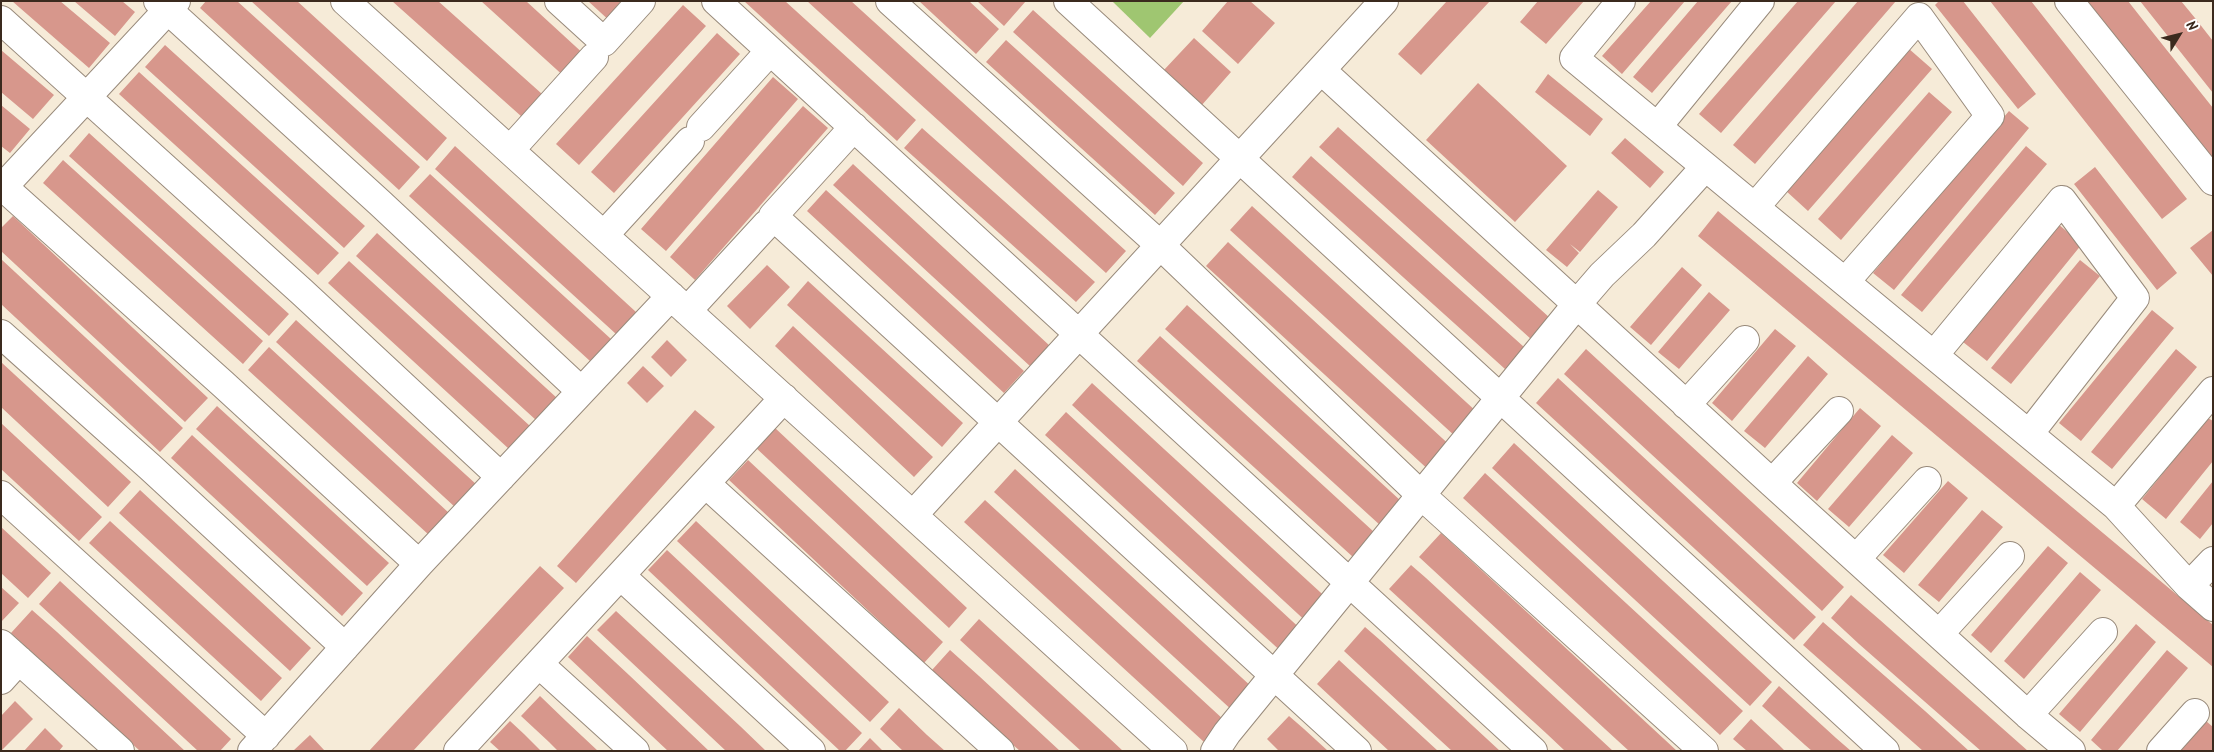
<!DOCTYPE html>
<html>
<head>
<meta charset="utf-8">
<style>
  body { margin:0 }
  #map { position:relative; width:2214px; height:752px; overflow:hidden; background:#f6ebd8; font-family:Kalam,sans-serif }
  canvas { display:block }
  .frame { position:absolute; inset:0; border:2px solid #3b2a1e; pointer-events:none }
  .north { position:absolute; left:2154px; top:10px; width:50px; height:50px; -webkit-text-stroke:4px #fff; paint-order:stroke; rotate:54deg; font-size:14px; font-weight:700; line-height:20px; text-align:center; color:#3b2a1e }
  .north::after { content:''; display:block; margin:auto; width:18px; height:22px; background:#3b2a1e; clip-path:polygon(50% 0,100% 100%,50% 72%,0 100%) }
</style>
</head>
<body>
<div id="map">
<canvas width="2214" height="752"></canvas>
<div class="frame"></div>
<div class="north">N</div>
</div>
<script>
const ctx = document.querySelector('canvas').getContext('2d');
ctx.lineJoin = 'round';
function paint(path, color) { ctx.fillStyle = color; ctx.fill(path, 'evenodd'); }
const toPath = rows => new Path2D(rows.map(r => 'M' + r).join(''));
function trace(path, color, width, dash) { ctx.strokeStyle = color; ctx.lineWidth = width; ctx.lineCap = dash ? 'butt' : 'round'; ctx.setLineDash(dash || []); ctx.stroke(path); }
paint(toPath([
  [1112,1,1184,1,1150,38]
]), '#9fc671');
paint(toPath([
  [12,1,60,1,110,43,89,68],
  [74,1,122,1,135,12,115,36],
  [206,1,237,1,420,167,399,190,200,8],
  [251,1,297,1,447,138,427,161],
  [392,1,438,1,551,102,531,125],
  [481,1,526,1,587,57,567,79],
  [588,1,632,1,612,23],
  [744,1,785,1,916,120,897,141],
  [807,1,851,1,1126,251,1106,273],
  [919,1,969,1,999,29,976,54],
  [977,1,1026,1,1004,26],
  [1228,1,1250,1,1275,23,1238,64,1202,31],
  [1447,1,1490,1,1421,75,1398,54],
  [1538,1,1584,1,1546,44,1520,22],
  [1651,1,1685,1,1622,74,1602,56],
  [1698,1,1732,1,1652,93,1633,77],
  [1798,1,1836,1,1721,133,1699,114],
  [1858,1,1896,1,1755,164,1733,145],
  [1939,1,1963,1,2036,94,2018,109,1935,5],
  [1990,1,2031,1,2187,199,2162,219],
  [2087,1,2128,1,2150,29,2213,108,2213,160],
  [2140,1,2181,1,2195,18,2213,41,2213,93],
  [683,5,706,26,579,165,556,144],
  [1033,10,1203,163,1183,186,1013,32],
  [717,33,740,54,614,193,591,172],
  [1194,38,1231,72,1201,106,1163,71],
  [1006,40,1175,193,1155,215,986,62],
  [165,45,365,226,344,248,145,67],
  [1908,48,1932,69,1808,211,1785,190],
  [1,50,54,95,33,119,1,92],
  [139,72,339,253,318,275,119,94],
  [1548,74,1603,119,1590,136,1535,92],
  [773,77,798,99,666,251,641,229],
  [1478,83,1567,166,1515,222,1426,140],
  [1929,92,1952,112,1841,240,1818,219],
  [1,105,30,129,10,153,1,146],
  [803,106,828,128,695,280,670,257],
  [2009,111,2029,128,1894,290,1873,273],
  [1338,127,1550,318,1532,340,1319,147],
  [922,128,1095,282,1076,302,904,148],
  [89,133,289,314,269,336,69,156],
  [1625,138,1664,172,1650,188,1611,153],
  [455,146,636,312,616,334,435,169],
  [2026,146,2047,164,1922,312,1901,295],
  [1311,156,1524,347,1505,369,1292,177],
  [63,160,263,341,243,364,43,183],
  [853,164,1050,346,1031,367,833,185],
  [2095,167,2177,273,2157,290,2074,184],
  [430,174,611,339,590,361,409,196],
  [826,190,1024,371,1004,393,807,211],
  [1598,190,1618,207,1580,252,1570,244,1579,253,1567,267,1546,250],
  [1252,206,1478,413,1456,437,1230,230],
  [1718,211,2213,625,2213,667,1698,236],
  [13,216,208,398,185,422,1,251,1,228],
  [2058,224,2082,244,1987,361,1963,342],
  [2213,230,2213,276,2190,248],
  [377,233,558,399,537,421,356,256],
  [1228,242,1454,449,1432,473,1206,266],
  [1,259,183,428,160,452,1,304],
  [2080,260,2100,276,2011,384,1991,368],
  [349,261,530,426,509,449,328,283],
  [767,265,790,287,750,329,727,306],
  [1682,267,1702,285,1651,345,1630,327],
  [808,281,963,423,942,447,787,305],
  [1709,292,1730,310,1679,369,1658,352],
  [1187,305,1413,512,1392,536,1165,329],
  [2152,310,2174,328,2081,441,2059,423],
  [296,320,477,485,456,508,276,342],
  [793,326,933,457,914,477,775,346],
  [1775,329,1796,346,1732,421,1712,403],
  [1160,336,1386,543,1364,567,1137,361],
  [667,340,687,360,671,377,651,357],
  [269,347,449,513,429,535,248,370],
  [1586,349,1844,587,1822,611,1564,374],
  [2176,349,2197,367,2112,469,2091,452],
  [1808,356,1828,374,1765,448,1744,431],
  [1,362,131,482,108,507,1,407],
  [643,366,664,386,647,403,627,383],
  [1558,378,1816,617,1794,640,1536,403],
  [1092,383,1332,603,1311,626,1072,405],
  [217,406,389,563,367,586,196,429],
  [1860,408,1881,426,1817,501,1797,483],
  [695,410,715,427,576,583,557,566],
  [1066,412,1305,633,1285,655,1045,435],
  [2208,418,2213,421,2213,461,2166,519,2142,499],
  [1,423,102,517,79,541,1,469],
  [774,427,967,608,949,628,755,447],
  [192,435,363,593,342,616,171,458],
  [1892,435,1913,453,1849,527,1828,509],
  [1514,443,1772,682,1750,706,1492,468],
  [748,460,943,642,924,663,729,480],
  [1015,469,1254,689,1234,712,994,492],
  [1485,473,1743,711,1720,735,1463,498],
  [1948,481,1968,498,1904,573,1883,555],
  [2213,481,2213,523,2200,539,2180,522],
  [140,490,311,648,290,671,119,513],
  [985,500,1224,720,1204,742,964,522],
  [1982,510,2003,527,1939,602,1918,585],
  [110,521,282,678,261,701,89,543],
  [696,521,889,702,870,722,677,541],
  [1,527,51,573,28,598,1,573],
  [1441,533,1542,626,1677,751,1629,751,1605,729,1419,557],
  [2048,546,2068,563,1991,653,1971,635],
  [667,550,862,733,845,751,840,751,648,570],
  [1411,565,1426,578,1613,751,1565,751,1547,734,1389,589],
  [540,566,564,588,511,645,413,751,369,751],
  [2080,572,2101,590,2024,679,2004,661],
  [60,581,231,739,220,751,198,751,39,604],
  [1,587,19,603,1,622],
  [1851,595,1880,620,2028,751,1981,751,1859,644,1831,618],
  [32,610,57,632,185,751,140,751,48,667,11,633],
  [616,611,740,726,766,751,726,751,694,721,597,630],
  [979,619,1108,737,1123,751,1081,751,1046,719,960,640],
  [1823,622,1925,711,1969,751,1923,751,1803,645],
  [2136,624,2156,642,2080,732,2059,714],
  [1365,627,1380,640,1500,751,1452,751,1429,730,1344,651],
  [587,636,629,675,709,751,668,751,637,722,568,657],
  [950,650,979,676,1060,751,1020,751,1003,736,932,670],
  [2167,650,2188,668,2117,751,2103,751,2091,740],
  [1339,660,1353,673,1438,751,1389,751,1317,684],
  [1779,686,1836,738,1851,751,1812,751,1805,745,1762,706],
  [540,696,567,722,598,751,558,751,549,742,521,716],
  [15,701,33,719,1,751,1,716],
  [899,708,927,735,945,751,903,751,880,729],
  [1289,716,1304,729,1328,751,1279,751,1267,739],
  [1751,719,1779,745,1785,751,1747,751,1733,739],
  [510,721,524,734,541,751,500,751,490,742],
  [2206,721,2213,727,2213,751,2179,751],
  [45,728,63,746,59,751,24,751],
  [310,735,325,751,293,751],
  [870,738,883,751,858,751]
]), '#d7978c');
const minor = toPath([
  [158,1,380,203,581,391],
  [345,1,1173,751],
  [559,1,604,42,641,1],
  [716,1,1533,751],
  [890,1,1160,245,1421,495,1704,751],
  [1068,1,1885,751],
  [1621,1,1574,58,2116,506,2189,586,2213,607],
  [2069,1,2213,181],
  [1,20,302,292,501,477],
  [1321,70,1772,483,2028,715,2071,751],
  [1658,126,1760,1],
  [701,127,770,51],
  [854,127,773,216,1357,751],
  [510,150,594,57],
  [1,185,223,384,419,564],
  [3,187,176,1],
  [1755,207,1919,17,1990,116,1845,282],
  [604,235,690,141],
  [687,311,767,224],
  [1,334,150,467,345,647],
  [1934,355,2062,200,2135,298,2029,434],
  [1686,405,1745,340],
  [1772,483,1839,411],
  [706,484,1000,751],
  [1,495,266,736],
  [2116,506,2213,391],
  [913,515,1384,1],
  [1856,559,1927,481],
  [621,576,811,751],
  [2189,586,2213,561],
  [1939,634,2010,556],
  [1,644,120,751],
  [539,664,635,751],
  [1,680,19,660],
  [2028,715,2103,632],
  [252,751,419,564,671,296],
  [458,751,784,398],
  [1215,751,1227,733,1577,304,1602,275,1644,235,1705,167],
  [2161,751,2195,713]
]);
trace(minor, '#988a7b', 30);
trace(minor, '#fff', 28);
</script>
</body>
</html>
